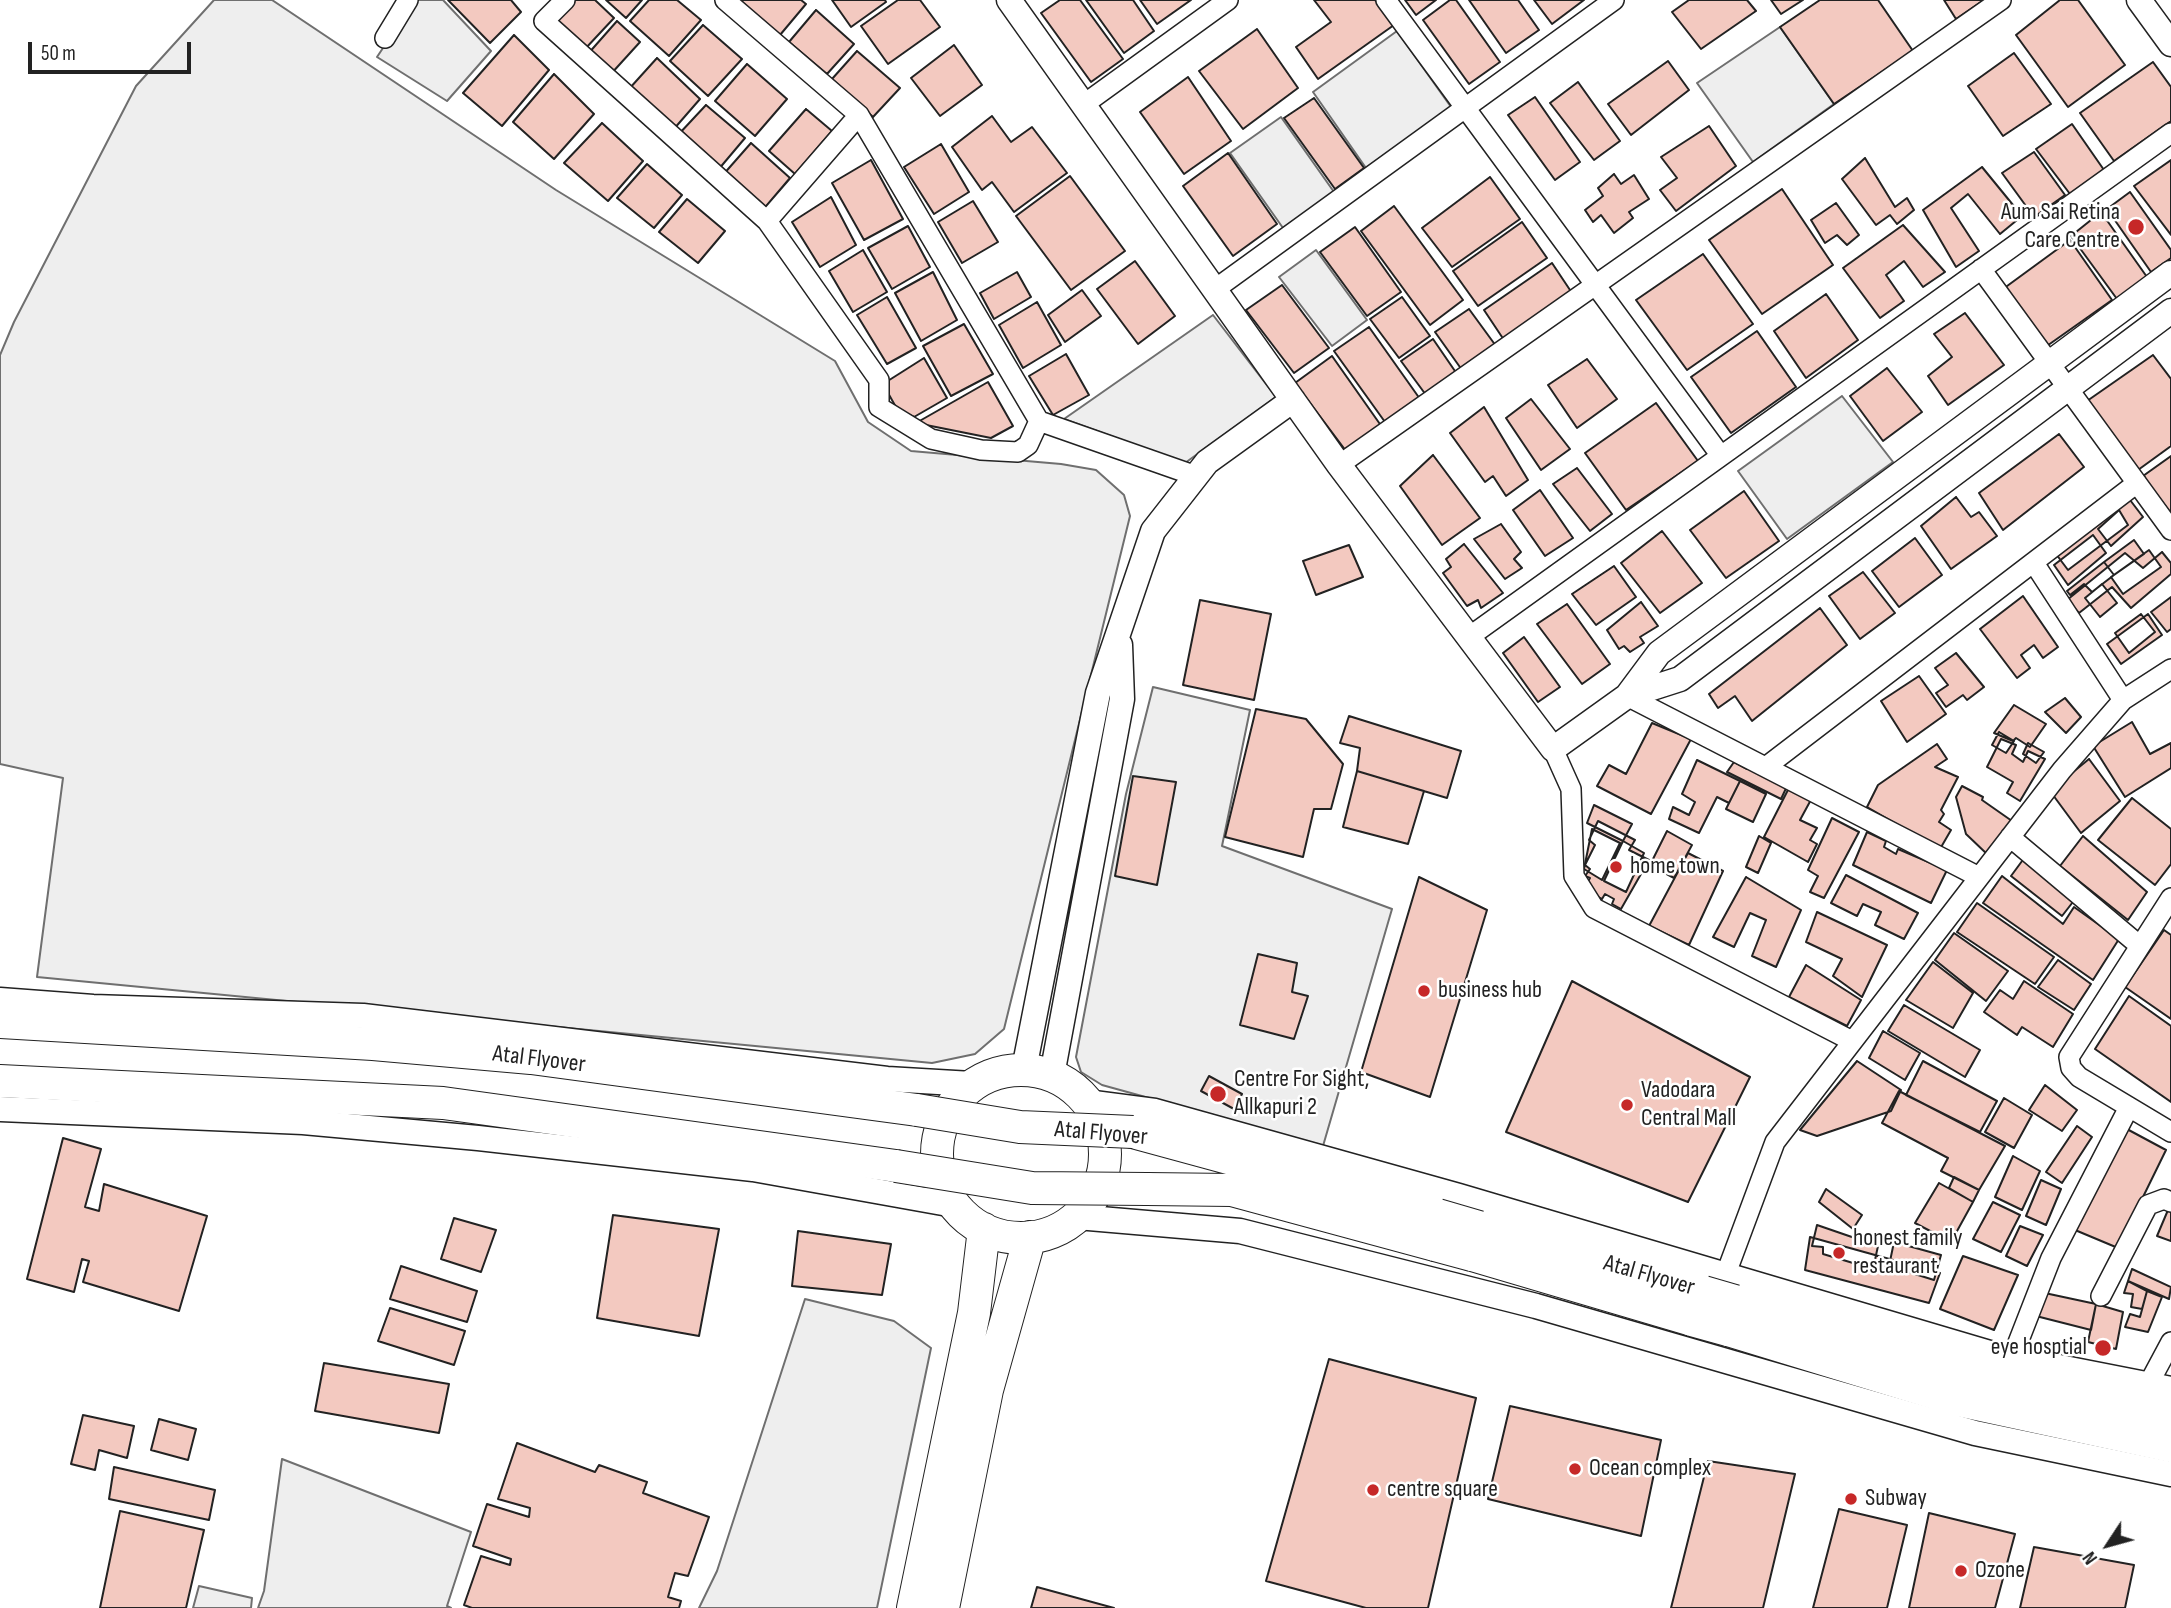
<!DOCTYPE html>
<html>
<head>
<meta charset="utf-8">
<style>
  body { margin:0 }
  #map { position:relative; width:2171px; height:1608px; overflow:hidden; background:#fff; font-family:"Sofia Sans Condensed",sans-serif }
  canvas { display:block }
  .north { position:absolute; left:2073px; top:1510px; width:70px; height:70px; -webkit-text-stroke:5px #fff; paint-order:stroke; rotate:234deg; font-size:19px; font-weight:700; line-height:28px; text-align:center; color:#222 }
  .north::after { content:''; display:block; margin:auto; width:24px; height:32px; background:#222; clip-path:polygon(50% 0,100% 100%,50% 72%,0 100%) }
  .scale { position:absolute; left:28px; top:42px; width:163px; height:32px; box-sizing:border-box; border:4px solid #222; border-top:0; padding-left:9px; font-size:21px; line-height:24px; white-space:nowrap; color:#222; -webkit-text-stroke:5px #fff; paint-order:stroke }
</style>
</head>
<body>
<div id="map">
<canvas width="2171" height="1608"></canvas>
<div class="north">N</div>
<div class="scale">50 m</div>
</div>
<script>
const ctx = document.querySelector('canvas').getContext('2d');
ctx.lineJoin = 'round';
function paint(path, color) { ctx.fillStyle = color; ctx.fill(path, 'evenodd'); }
const toPath = rows => new Path2D(rows.map(r => 'M' + r).join(''));
function trace(path, color, width, dash) { ctx.strokeStyle = color; ctx.lineWidth = width; ctx.lineCap = dash ? 'butt' : 'round'; ctx.setLineDash(dash || []); ctx.stroke(path); }
function label(font, color, halo, rows, align = 'center') {
  ctx.font = font + ' "Sofia Sans Condensed",sans-serif'; ctx.lineWidth = 5; ctx.setLineDash([]); ctx.textBaseline = 'middle'; ctx.strokeStyle = halo; ctx.fillStyle = color; for (const [text, x, y, turn = 0] of rows) {
    ctx.save(); ctx.translate(x, y); ctx.rotate((+turn || 0) * Math.PI / 180); ctx.textAlign = isNaN(turn) ? turn : align; if (halo) ctx.strokeText(text, 0, 0); ctx.fillText(text, 0, 0); ctx.restore();
  }
}
const green = toPath([
  [214,0,272,0,556,190,835,361,868,422,911,451,1061,464,1096,470,1124,495,1130,516,1004,1029,975,1054,932,1063,37,977,63,778,0,764,0,355,14,322,136,86,214,0],
  [415,0,443,0,491,51,447,101,377,57,415,0],
  [1780,27,1834,104,1753,162,1697,83,1780,27],
  [1397,31,1451,107,1366,168,1313,92,1397,31],
  [1281,117,1334,192,1283,228,1230,153,1281,117],
  [1316,250,1367,320,1332,346,1279,277,1316,250],
  [1213,315,1276,397,1185,463,1064,419,1213,315],
  [1842,396,1893,462,1787,539,1738,471,1842,396],
  [1153,687,1250,710,1222,846,1392,909,1323,1146,1102,1085,1081,1072,1076,1057,1126,794,1153,687],
  [805,1299,894,1321,931,1348,877,1608,699,1608,717,1571,805,1299],
  [282,1459,471,1532,447,1606,451,1608,258,1608,264,1591,282,1459],
  [199,1586,252,1598,251,1608,193,1608,199,1586]
]);
paint(green, '#eee');
trace(green, '#6f6f6f', 2);
const building = toPath([
  [448,0,511,0,521,12,490,43,448,0],
  [573,0,595,0,614,18,585,49,553,21,573,0],
  [606,0,642,0,626,18,606,0],
  [649,0,677,0,701,20,669,56,630,21,649,0],
  [743,0,801,0,806,4,780,35,741,3,743,0],
  [832,0,885,0,886,2,851,27,832,0],
  [898,0,920,0,940,27,888,64,861,26,898,0],
  [1060,0,1080,0,1123,59,1091,82,1041,13,1060,0],
  [1086,0,1133,0,1154,31,1124,53,1086,0],
  [1140,0,1191,0,1157,24,1140,0],
  [1314,0,1375,0,1394,25,1318,79,1296,47,1331,22,1314,0],
  [1405,0,1436,0,1416,15,1405,0],
  [1450,0,1456,0,1500,62,1469,84,1423,20,1450,0],
  [1469,0,1518,0,1539,30,1506,53,1469,0],
  [1534,0,1584,0,1552,24,1534,0],
  [1689,0,1747,0,1756,11,1701,49,1672,12,1689,0],
  [1771,0,1803,0,1781,14,1771,0],
  [1820,0,1878,0,1913,51,1834,104,1780,27,1820,0],
  [1944,0,1984,0,1956,19,1944,0],
  [2060,0,2078,0,2125,65,2068,107,2016,35,2060,0],
  [816,10,854,44,827,74,789,42,816,10],
  [617,21,640,42,610,75,587,55,617,21],
  [703,25,742,59,708,96,670,61,703,25],
  [1257,29,1298,88,1243,129,1199,71,1257,29],
  [514,35,549,70,502,126,463,93,514,35],
  [954,45,982,85,940,116,911,78,954,45],
  [857,51,900,88,873,117,832,79,857,51],
  [2014,53,2051,104,2003,136,1968,86,2014,53],
  [657,58,700,99,673,130,629,89,657,58],
  [1668,61,1689,90,1631,135,1608,104,1668,61],
  [2153,62,2171,87,2171,121,2114,161,2080,113,2153,62],
  [747,64,787,99,755,136,715,101,747,64],
  [554,74,594,114,554,159,513,122,554,74],
  [1188,77,1231,141,1184,174,1140,112,1188,77],
  [1578,82,1620,141,1594,160,1550,103,1578,82],
  [1535,97,1580,162,1555,180,1508,115,1535,97],
  [1314,98,1364,168,1335,189,1284,118,1314,98],
  [706,105,745,138,718,170,678,135,706,105],
  [806,109,832,131,795,174,769,151,806,109],
  [992,116,1011,142,1032,127,1067,173,1014,212,992,182,982,190,952,147,992,116],
  [602,123,643,161,608,201,564,163,602,123],
  [2072,124,2104,170,2070,194,2036,149,2072,124],
  [1709,126,1736,166,1676,211,1660,190,1677,178,1661,157,1709,126],
  [751,143,790,178,762,211,722,176,751,143],
  [941,144,969,192,934,214,904,167,941,144],
  [2034,152,2065,195,2034,217,2002,173,2034,152],
  [1228,153,1277,224,1233,256,1183,186,1228,153],
  [1865,158,1895,207,1907,198,1914,210,1897,224,1890,215,1876,225,1842,179,1865,158],
  [871,160,903,219,864,240,832,183,871,160],
  [2171,160,2171,235,2134,186,2171,160],
  [647,164,682,195,654,228,617,198,647,164],
  [1982,167,2022,216,2000,234,1968,194,1951,208,1979,251,1956,267,1923,210,1982,167],
  [1614,174,1621,184,1634,175,1649,199,1629,212,1633,218,1614,233,1601,215,1593,222,1585,210,1603,196,1598,188,1614,174],
  [1070,176,1125,251,1071,290,1016,216,1070,176],
  [1490,177,1520,219,1452,267,1422,228,1490,177],
  [1782,189,1833,265,1762,314,1709,240,1782,189],
  [2130,192,2171,250,2171,258,2151,272,2107,209,2130,192],
  [831,197,856,245,820,267,792,222,831,197],
  [687,199,725,231,698,263,659,232,687,199],
  [973,201,998,242,962,263,938,222,973,201],
  [1836,203,1859,235,1847,245,1837,235,1825,243,1811,220,1836,203],
  [1394,206,1463,300,1430,325,1361,231,1394,206],
  [2101,212,2147,277,2117,299,2071,236,2101,212],
  [1522,222,1547,258,1478,306,1453,271,1522,222],
  [1903,225,1945,272,1923,287,1904,261,1886,275,1904,301,1880,318,1843,268,1903,225],
  [908,226,930,267,892,289,868,248,908,226],
  [1355,227,1401,292,1367,316,1320,252,1355,227],
  [2070,240,2112,300,2044,348,2003,289,2070,240],
  [863,250,887,292,853,312,829,271,863,250],
  [1703,254,1753,324,1687,370,1636,300,1703,254],
  [1135,261,1175,316,1138,344,1097,289,1135,261],
  [1552,263,1572,293,1504,340,1484,310,1552,263],
  [933,272,957,320,921,341,895,293,933,272],
  [1017,272,1031,297,994,319,980,293,1017,272],
  [1282,285,1329,348,1294,373,1246,310,1282,285],
  [1082,290,1101,316,1065,342,1048,315,1082,290],
  [1826,294,1858,340,1806,378,1774,331,1826,294],
  [887,297,916,348,887,364,857,315,887,297],
  [1402,297,1430,336,1399,358,1370,319,1402,297],
  [1037,302,1061,345,1023,368,999,325,1037,302],
  [1469,309,1496,346,1462,370,1435,332,1469,309],
  [1965,313,2004,365,1948,405,1928,376,1952,357,1934,334,1965,313],
  [964,324,993,374,951,396,923,346,964,324],
  [1369,327,1420,399,1385,422,1334,351,1369,327],
  [1757,331,1796,387,1731,433,1691,377,1757,331],
  [1433,339,1457,374,1426,395,1401,361,1433,339],
  [1066,354,1089,395,1053,415,1029,376,1066,354],
  [2153,355,2171,379,2171,446,2138,470,2087,401,2153,355],
  [1332,356,1382,427,1346,451,1295,383,1332,356],
  [924,358,947,398,914,417,897,409,883,384,924,358],
  [1587,359,1617,399,1577,428,1548,385,1587,359],
  [1887,368,1922,412,1883,441,1850,396,1887,368],
  [988,382,1013,426,991,438,916,423,988,382],
  [1531,399,1570,449,1541,470,1506,418,1531,399],
  [1656,403,1698,461,1626,510,1585,453,1656,403],
  [1484,407,1528,480,1506,496,1493,476,1485,482,1450,433,1484,407],
  [2059,434,2084,467,2003,530,1979,493,2059,434],
  [1433,455,1480,518,1442,545,1400,486,1433,455],
  [2171,456,2171,514,2143,476,2171,456],
  [1577,468,1612,514,1590,531,1553,484,1577,468],
  [1540,490,1573,538,1545,556,1513,510,1540,490],
  [1744,491,1779,541,1726,578,1690,530,1744,491],
  [2127,496,2143,517,2111,546,2098,529,2118,511,2114,507,2127,496],
  [1956,497,1971,517,1979,512,1997,536,1951,569,1921,526,1956,497],
  [2116,505,2128,525,2068,570,2056,554,2116,505],
  [1501,524,1521,552,1514,559,1522,568,1505,579,1474,539,1501,524],
  [1662,531,1702,583,1660,613,1621,563,1662,531],
  [2093,535,2106,553,2068,585,2054,565,2093,535],
  [1915,538,1942,575,1899,607,1872,571,1915,538],
  [2134,540,2144,554,2114,575,2104,562,2134,540],
  [1464,544,1503,593,1481,608,1478,600,1467,606,1443,573,1451,567,1446,559,1464,544],
  [1349,545,1363,577,1316,595,1303,561,1349,545],
  [2149,550,2161,567,2123,594,2111,577,2149,550],
  [2162,552,2171,563,2171,574,2131,608,2112,587,2079,613,2067,600,2125,553,2143,568,2162,552],
  [2104,562,2114,575,2092,592,2084,584,2070,595,2067,591,2104,562],
  [1614,566,1636,597,1596,625,1572,594,1614,566],
  [1863,572,1895,613,1860,639,1829,596,1863,572],
  [2102,584,2117,603,2100,617,2085,598,2102,584],
  [2023,596,2058,647,2043,658,2034,645,2021,655,2030,668,2017,678,1980,629,2023,596],
  [2171,597,2171,629,2167,632,2151,612,2171,597],
  [1200,600,1271,614,1254,700,1183,685,1200,600],
  [1641,602,1658,626,1640,637,1644,643,1630,652,1624,646,1619,649,1607,630,1641,602],
  [1567,604,1610,664,1582,684,1537,624,1567,604],
  [1820,608,1847,645,1752,721,1735,696,1718,708,1709,694,1820,608],
  [2141,614,2155,632,2129,653,2115,633,2141,614],
  [2148,614,2162,635,2121,664,2107,644,2148,614],
  [1524,637,1560,687,1538,702,1503,653,1524,637],
  [1956,653,1984,687,1967,700,1963,695,1946,707,1936,693,1948,685,1935,668,1956,653],
  [1919,676,1946,714,1907,742,1881,701,1919,676],
  [2065,698,2081,717,2066,733,2045,712,2065,698],
  [2014,705,2046,724,2030,747,2016,738,2013,741,1994,733,2014,705],
  [1256,709,1306,719,1343,764,1331,809,1314,809,1303,857,1225,837,1256,709],
  [1349,716,1461,751,1447,798,1357,771,1360,748,1340,743,1349,716],
  [2132,722,2150,754,2171,743,2171,768,2125,797,2093,746,2132,722],
  [1652,723,1691,739,1651,814,1597,786,1609,765,1626,774,1652,723],
  [1999,732,2014,741,2006,753,1992,745,1999,732],
  [2001,739,2016,745,2012,754,2023,762,2028,751,2045,759,2020,801,2007,793,2013,782,1987,767,2001,739],
  [2028,743,2044,752,2036,763,2023,754,2028,743],
  [1937,744,1947,759,1935,767,1958,777,1941,810,1944,814,1939,822,1951,830,1940,849,1867,807,1878,785,1937,744],
  [2089,759,2120,801,2081,833,2050,791,2089,759],
  [1697,760,1740,781,1729,803,1717,797,1699,833,1669,819,1673,807,1689,815,1695,802,1682,794,1697,760],
  [1734,762,1747,769,1752,762,1789,782,1781,799,1727,772,1734,762],
  [1357,771,1424,791,1408,844,1343,827,1357,771],
  [1133,776,1176,782,1157,885,1115,876,1133,776],
  [1740,781,1766,794,1753,822,1726,809,1740,781],
  [1791,784,1813,796,1800,820,1817,828,1810,840,1817,844,1808,862,1764,837,1791,784],
  [1962,786,1983,797,1982,800,2012,821,1988,855,1966,834,1956,797,1962,786],
  [2132,798,2171,829,2171,864,2155,885,2098,840,2132,798],
  [1594,805,1632,824,1623,841,1587,823,1594,805],
  [1832,818,1859,832,1824,898,1810,892,1818,876,1808,870,1832,818],
  [1598,821,1635,840,1629,850,1649,860,1621,909,1612,904,1614,899,1605,894,1602,899,1591,894,1586,885,1590,878,1585,876,1590,869,1585,865,1595,845,1589,840,1598,821],
  [1592,829,1620,843,1602,880,1584,869,1592,829],
  [1667,831,1692,845,1674,878,1650,865,1667,831],
  [1867,832,1886,841,1884,847,1896,854,1898,849,1947,870,1931,903,1853,865,1867,832],
  [1759,836,1771,843,1758,873,1746,867,1759,836],
  [2083,836,2147,892,2128,920,2060,866,2083,836],
  [1623,841,1644,853,1626,892,1604,881,1623,841],
  [1688,853,1723,871,1689,945,1649,926,1688,853],
  [2025,857,2076,898,2062,916,2011,876,2025,857],
  [1846,875,1918,913,1904,939,1875,925,1881,912,1863,904,1857,916,1831,903,1846,875],
  [2002,876,2063,924,2074,907,2119,939,2093,980,1983,903,2002,876],
  [1419,877,1487,910,1430,1097,1361,1072,1419,877],
  [1746,877,1801,910,1776,967,1752,956,1766,920,1750,913,1734,947,1713,937,1746,877],
  [1977,903,2054,957,2035,984,1957,932,1977,903],
  [1817,912,1887,945,1862,997,1833,976,1842,959,1806,942,1817,912],
  [2164,930,2171,935,2171,1019,2125,987,2164,930],
  [1954,933,2008,971,1986,1001,1935,960,1954,933],
  [1258,954,1297,963,1292,992,1308,996,1294,1039,1240,1025,1258,954],
  [2058,960,2091,984,2074,1010,2038,987,2058,960],
  [1933,962,1973,993,1953,1028,1906,1000,1933,962],
  [1806,965,1861,1000,1847,1026,1789,997,1806,965],
  [1572,981,1750,1077,1688,1202,1506,1132,1572,981],
  [2024,981,2073,1014,2053,1047,2022,1027,2017,1035,1984,1012,2000,990,2013,999,2024,981],
  [2129,996,2171,1026,2171,1102,2095,1049,2129,996],
  [1904,1005,1980,1050,1965,1077,1888,1031,1904,1005],
  [1883,1031,1920,1053,1905,1080,1869,1058,1883,1031],
  [1857,1061,1901,1090,1891,1111,1817,1136,1800,1130,1857,1061],
  [1923,1061,1997,1101,1980,1132,1906,1095,1923,1061],
  [1209,1076,1242,1094,1234,1109,1201,1091,1209,1076],
  [2045,1085,2077,1110,2062,1131,2029,1110,2045,1085],
  [1899,1091,2005,1146,1979,1190,1941,1171,1948,1158,1882,1123,1899,1091],
  [2004,1098,2032,1115,2014,1148,1985,1132,2004,1098],
  [2077,1126,2092,1137,2062,1183,2046,1172,2077,1126],
  [2125,1128,2166,1150,2118,1248,2075,1230,2125,1128],
  [63,1138,101,1149,85,1207,99,1211,104,1184,207,1216,179,1311,83,1282,89,1261,82,1259,74,1292,27,1279,63,1138],
  [2013,1156,2040,1171,2022,1210,1995,1197,2013,1156],
  [1954,1177,1979,1190,1973,1202,1949,1188,1954,1177],
  [2041,1180,2061,1189,2046,1225,2026,1216,2041,1180],
  [1939,1183,1973,1202,1951,1242,1915,1223,1939,1183],
  [1826,1189,1862,1215,1853,1229,1819,1202,1826,1189],
  [1993,1202,2020,1215,2001,1252,1973,1239,1993,1202],
  [2168,1210,2171,1211,2171,1241,2157,1236,2168,1210],
  [613,1215,719,1229,699,1336,597,1318,613,1215],
  [454,1218,496,1230,481,1272,441,1259,454,1218],
  [1817,1225,1878,1246,1873,1269,1823,1254,1823,1247,1812,1246,1817,1225],
  [2020,1226,2043,1235,2027,1266,2006,1256,2020,1226],
  [798,1231,891,1244,882,1295,792,1286,798,1231],
  [1810,1237,1940,1273,1929,1303,1805,1270,1810,1237],
  [1894,1242,1941,1255,1934,1280,1889,1266,1894,1242],
  [1963,1256,2018,1275,1994,1330,1940,1309,1963,1256],
  [401,1266,477,1291,467,1322,390,1299,401,1266],
  [2132,1269,2171,1287,2169,1299,2128,1281,2132,1269],
  [2128,1281,2147,1291,2142,1309,2131,1307,2133,1294,2124,1293,2128,1281],
  [2147,1291,2162,1297,2148,1332,2125,1327,2130,1314,2140,1317,2147,1291],
  [2040,1292,2096,1304,2091,1330,2032,1315,2040,1292],
  [2096,1304,2123,1312,2116,1349,2088,1342,2096,1304],
  [390,1308,465,1331,454,1365,378,1341,390,1308],
  [1329,1359,1476,1398,1428,1608,1366,1608,1266,1581,1329,1359],
  [324,1363,449,1384,439,1433,315,1411,324,1363],
  [1510,1406,1661,1440,1641,1536,1488,1499,1510,1406],
  [83,1415,134,1426,127,1458,99,1450,95,1470,71,1464,83,1415],
  [159,1419,196,1429,188,1460,151,1450,159,1419],
  [517,1443,595,1472,599,1465,647,1482,643,1493,709,1517,688,1576,675,1573,668,1597,681,1601,679,1608,472,1608,464,1605,481,1556,510,1565,511,1559,473,1546,487,1504,529,1517,530,1508,498,1499,517,1443],
  [1708,1461,1795,1474,1763,1608,1671,1608,1708,1461],
  [114,1467,215,1490,209,1520,109,1499,114,1467],
  [1839,1509,1907,1525,1887,1608,1813,1608,1839,1509],
  [120,1511,204,1530,186,1608,100,1608,120,1511],
  [1929,1513,2015,1534,1995,1608,1909,1608,1929,1513],
  [2034,1547,2134,1565,2125,1608,2020,1608,2034,1547],
  [1037,1587,1114,1608,1031,1608,1037,1587]
]);
paint(building, '#f3c9c0');
trace(building, '#222', 2);
const minor = toPath([
  [565,0,544,21,767,221,879,380,879,407,931,439,981,450,1018,452,1028,445,1039,421],
  [725,0,859,115,1039,421,1196,476],
  [1386,0,1721,456],
  [385,38,408,0],
  [1083,105,1228,0],
  [767,221,859,115],
  [1981,269,2171,530],
  [1214,290,1614,0],
  [1339,465,2001,0],
  [2034,563,2123,700],
  [1469,637,2171,133],
  [1627,696,1979,877],
  [1553,749,1571,789,1574,876,1594,908,1852,1041],
  [1767,766,2137,483],
  [2010,837,2140,946],
  [2171,898,2069,1057,2071,1068,2079,1077,2171,1132],
  [1721,1287,1775,1142,2062,770,2123,700,2171,669],
  [2101,1296,2148,1205,2164,1199,2171,1202],
  [2012,1358,2051,1258,2129,1107],
  [2148,1385,2171,1342]
]);
const tertiary = toPath([
  [1009,0,1339,465,1553,749,1627,696,1659,653,2171,273],
  [2139,0,2171,44],
  [1627,696,1680,679,2171,311],
  [0,1000,93,1007,363,1016,887,1079,972,1084],
  [1024,1069,1098,693,1153,531,1207,462,1293,400],
  [1052,1075,1122,699,1120,645],
  [1086,1102,1155,1111,1459,1196,1993,1354,2171,1389],
  [0,1109,303,1122,478,1138,753,1169,954,1205],
  [1077,1217,1240,1231,1536,1306,1975,1433,2171,1474]
]);
const primary = toPath([
  [0,1022,373,1044,531,1058,917,1110],
  '937 1154a84 84 0 1 1 168 0a84 84 0 1 1-168 0Z',
  [0,1081,443,1103,896,1166],
  [1133,1132,1438,1215],
  [1147,1189,1232,1190,1435,1245],
  [1479,1227,1704,1292],
  [1472,1255,1692,1320],
  [1735,1301,1937,1363,2005,1381,2171,1415],
  [1728,1330,1954,1399,2171,1446],
  [913,1608,974,1313,984,1229],
  [943,1608,987,1390,1030,1237]
]);
trace(minor, '#222', 22);
trace(tertiary, '#222', 27);
trace(primary, '#222', 34);
trace(minor, '#fff', 19);
trace(tertiary, '#fff', 24);
trace(primary, '#fff', 32);
const primaryBridge = toPath([
  [917,1110,1020,1127,1133,1132],
  [896,1166,1032,1188,1147,1189],
  [1438,1215,1479,1227],
  [1435,1245,1472,1255],
  [1704,1292,1735,1301],
  [1692,1320,1728,1330]
]);
trace(primaryBridge, '#222', 34, []);
trace(primaryBridge, '#fff', 32);
for (const [x, y, r, color] of [
  [2136,227,9,"#c62828"],
  [1616,867,7,"#c62828"],
  [1424,991,7,"#c62828"],
  [1218,1094,9,"#c62828"],
  [1627,1105,7,"#c62828"],
  [1839,1253,7,"#c62828"],
  [2103,1348,9,"#c62828"],
  [1575,1469,7,"#c62828"],
  [1373,1490,7,"#c62828"],
  [1851,1499,7,"#c62828"],
  [1961,1571,7,"#c62828"]
]) { const dot = new Path2D(); dot.arc(x, y, r, 0, 2 * Math.PI); ctx.fillStyle = color; ctx.fill(dot); trace(dot, '#fff', 2.5); }
label('24px', '#222', '#fff', [
  ["Aum Sai Retina",2120,213,"right"],
  ["Care Centre",2120,241,"right"],
  ["home town",1630,867],
  ["business hub",1438,991],
  ["Centre For Sight,",1234,1080],
  ["Allkapuri 2",1234,1108],
  ["Vadodara",1641,1091],
  ["Central Mall",1641,1119],
  ["honest family",1853,1239],
  ["restaurant",1853,1267],
  ["eye hosptial",2087,1348,"right"],
  ["Ocean complex",1589,1469],
  ["centre square",1387,1490],
  ["Subway",1865,1499],
  ["Ozone",1975,1571]
], 'left');
label('24px', '#222', '#fff', [
  ["Atal Flyover",539,1060,7],
  ["Atal Flyover",1101,1134,5],
  ["Atal Flyover",1649,1276,16]
]);
</script>
</body>
</html>
